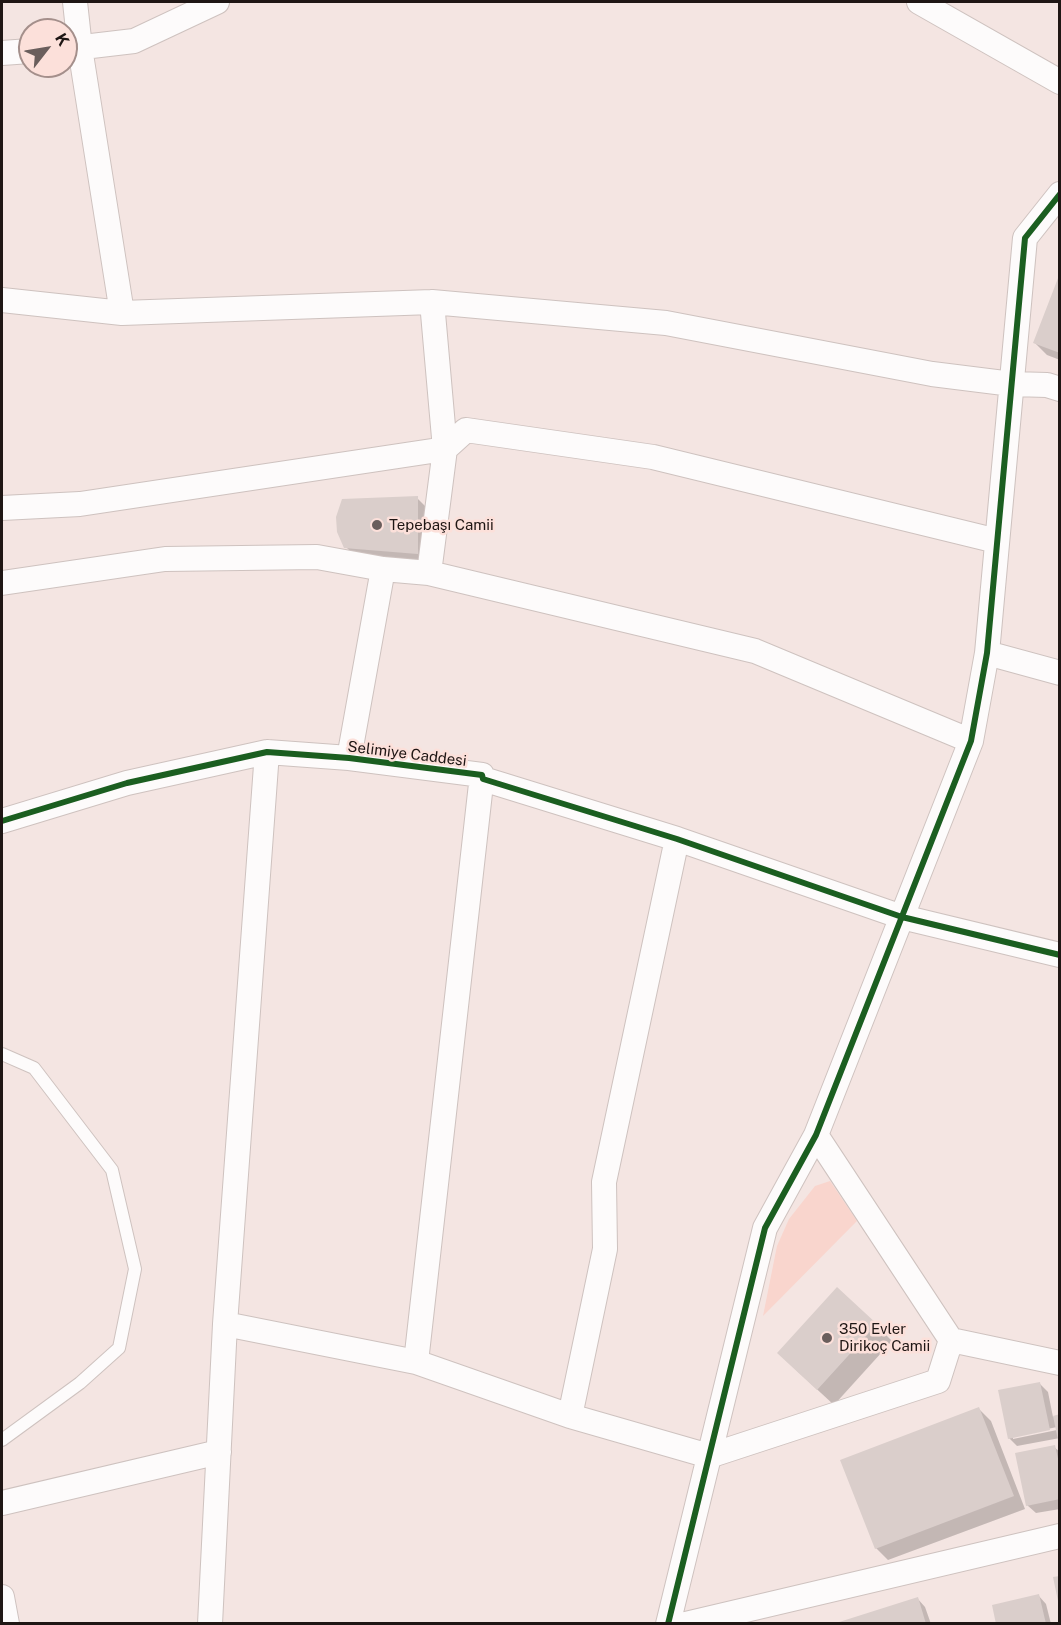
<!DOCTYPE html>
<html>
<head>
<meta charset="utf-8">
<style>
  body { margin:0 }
  #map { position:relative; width:1061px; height:1625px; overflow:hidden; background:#f4e5e2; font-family:"Public Sans",sans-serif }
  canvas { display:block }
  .frame { position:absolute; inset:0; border:3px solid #1f1614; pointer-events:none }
  .north { position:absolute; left:18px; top:18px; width:60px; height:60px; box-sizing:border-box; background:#fce0da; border:2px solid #a48f8b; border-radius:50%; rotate:59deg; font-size:16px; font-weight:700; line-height:24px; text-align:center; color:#1f1614 }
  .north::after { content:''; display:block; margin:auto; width:21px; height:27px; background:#6a5e5c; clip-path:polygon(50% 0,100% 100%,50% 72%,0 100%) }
</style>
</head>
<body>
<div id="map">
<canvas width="1061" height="1625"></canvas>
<div class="frame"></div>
<div class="north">K</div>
</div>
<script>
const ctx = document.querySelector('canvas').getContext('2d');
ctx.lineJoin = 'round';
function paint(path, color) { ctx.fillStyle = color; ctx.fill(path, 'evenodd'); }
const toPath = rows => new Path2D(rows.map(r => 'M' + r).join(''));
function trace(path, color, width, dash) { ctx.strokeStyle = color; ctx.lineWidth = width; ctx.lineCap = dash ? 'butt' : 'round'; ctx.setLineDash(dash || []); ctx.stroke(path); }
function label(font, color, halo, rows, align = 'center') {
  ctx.font = font + ' "Public Sans",sans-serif'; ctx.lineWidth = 5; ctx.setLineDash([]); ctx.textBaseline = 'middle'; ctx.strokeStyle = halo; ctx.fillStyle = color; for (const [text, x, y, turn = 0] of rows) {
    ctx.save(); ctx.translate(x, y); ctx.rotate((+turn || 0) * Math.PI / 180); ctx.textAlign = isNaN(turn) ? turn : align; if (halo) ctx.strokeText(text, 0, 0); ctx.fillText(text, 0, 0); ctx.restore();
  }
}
paint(toPath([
  [830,1181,857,1221,763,1316,777,1246,789,1219,815,1186]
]), '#f9d5cd');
paint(toPath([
  [1060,276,1060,360,1047,355,1035,343],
  [417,498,433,514,434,570,362,563,346,547],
  [876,1325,892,1341,834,1405,795,1369],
  [1040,1384,1048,1392,1053,1417,1060,1416,1060,1438,1017,1446,1009,1438],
  [1057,1427,1057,1430,1013,1439,1013,1436],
  [979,1409,991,1421,1025,1509,888,1560,876,1548],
  [1054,1447,1060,1452,1060,1509,1036,1513,1027,1505],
  [1038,1595,1046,1604,1051,1624,998,1624],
  [917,1598,925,1607,931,1624,839,1624]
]), '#0003');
paint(toPath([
  [1060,273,1060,353,1033,343],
  [418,496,418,554,344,548,337,532,336,517,342,499],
  [837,1287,877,1324,817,1390,777,1353],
  [1040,1382,1050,1430,1008,1439,998,1390],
  [979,1407,1014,1496,875,1549,840,1460],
  [1060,1414,1060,1440,1058,1440,1053,1416],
  [1055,1445,1060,1468,1060,1499,1026,1506,1015,1453],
  [1060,1576,1060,1601,1058,1601,1053,1577],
  [1039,1594,1046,1624,996,1624,992,1605],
  [918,1597,926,1624,836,1624,836,1623]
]), '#dacecb');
const lane = toPath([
  [2,1054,34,1068,112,1170,135,1269,119,1348,80,1383,2,1440]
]);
const street = toPath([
  [75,2,80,48,122,313],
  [919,2,1060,82],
  [66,49,134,41,217,2],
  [2,53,30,51],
  [2,300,122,313,432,302,666,323,932,374,1012,384,1047,385,1060,389],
  [2,508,80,504,445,449,466,430,653,457,997,541],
  [429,573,445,449,432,302],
  [2,583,165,559,317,557,383,569,429,573,755,651,971,741],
  [987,653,1060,673],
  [349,758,383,569],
  [2,821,127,783,267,752,349,758,482,775,483,779,677,839,902,917,1060,955],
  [816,1135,951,1340],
  [225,1324,416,1362,570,1416,709,1456,938,1381,951,1340,1060,1363],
  [416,1362,482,775],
  [570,1416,605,1249,604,1182,677,839],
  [2,1503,219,1452],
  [2,1597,7,1624],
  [210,1624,225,1324,267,752],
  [668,1624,765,1228,816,1135,971,741,987,653,1025,238,1060,194],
  [686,1624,1060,1536]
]);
trace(lane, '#cec2bf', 14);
trace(street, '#cec2bf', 26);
trace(lane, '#fdfbfb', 12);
trace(street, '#fdfbfb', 24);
trace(toPath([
  [2,821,127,783,267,752,349,758,482,775,483,779,677,839,902,917,1060,955],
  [668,1624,765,1228,816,1135,971,741,987,653,1025,238,1060,194]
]), '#1b5e20', 6);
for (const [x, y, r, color] of [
  [377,525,6,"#6a5e5c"],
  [827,1338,6,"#6a5e5c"]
]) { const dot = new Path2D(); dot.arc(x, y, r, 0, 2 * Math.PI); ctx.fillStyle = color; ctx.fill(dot); trace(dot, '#fce0da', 2); }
label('15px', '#1f1614', '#fce0da', [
  ["Tepebaşı Camii",389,525],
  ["350 Evler",839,1329],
  ["Dirikoç Camii",839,1346]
], 'left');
label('15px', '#1f1614', '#fce0da', [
  ["Selimiye Caddesi",407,754,7]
]);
</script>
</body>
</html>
